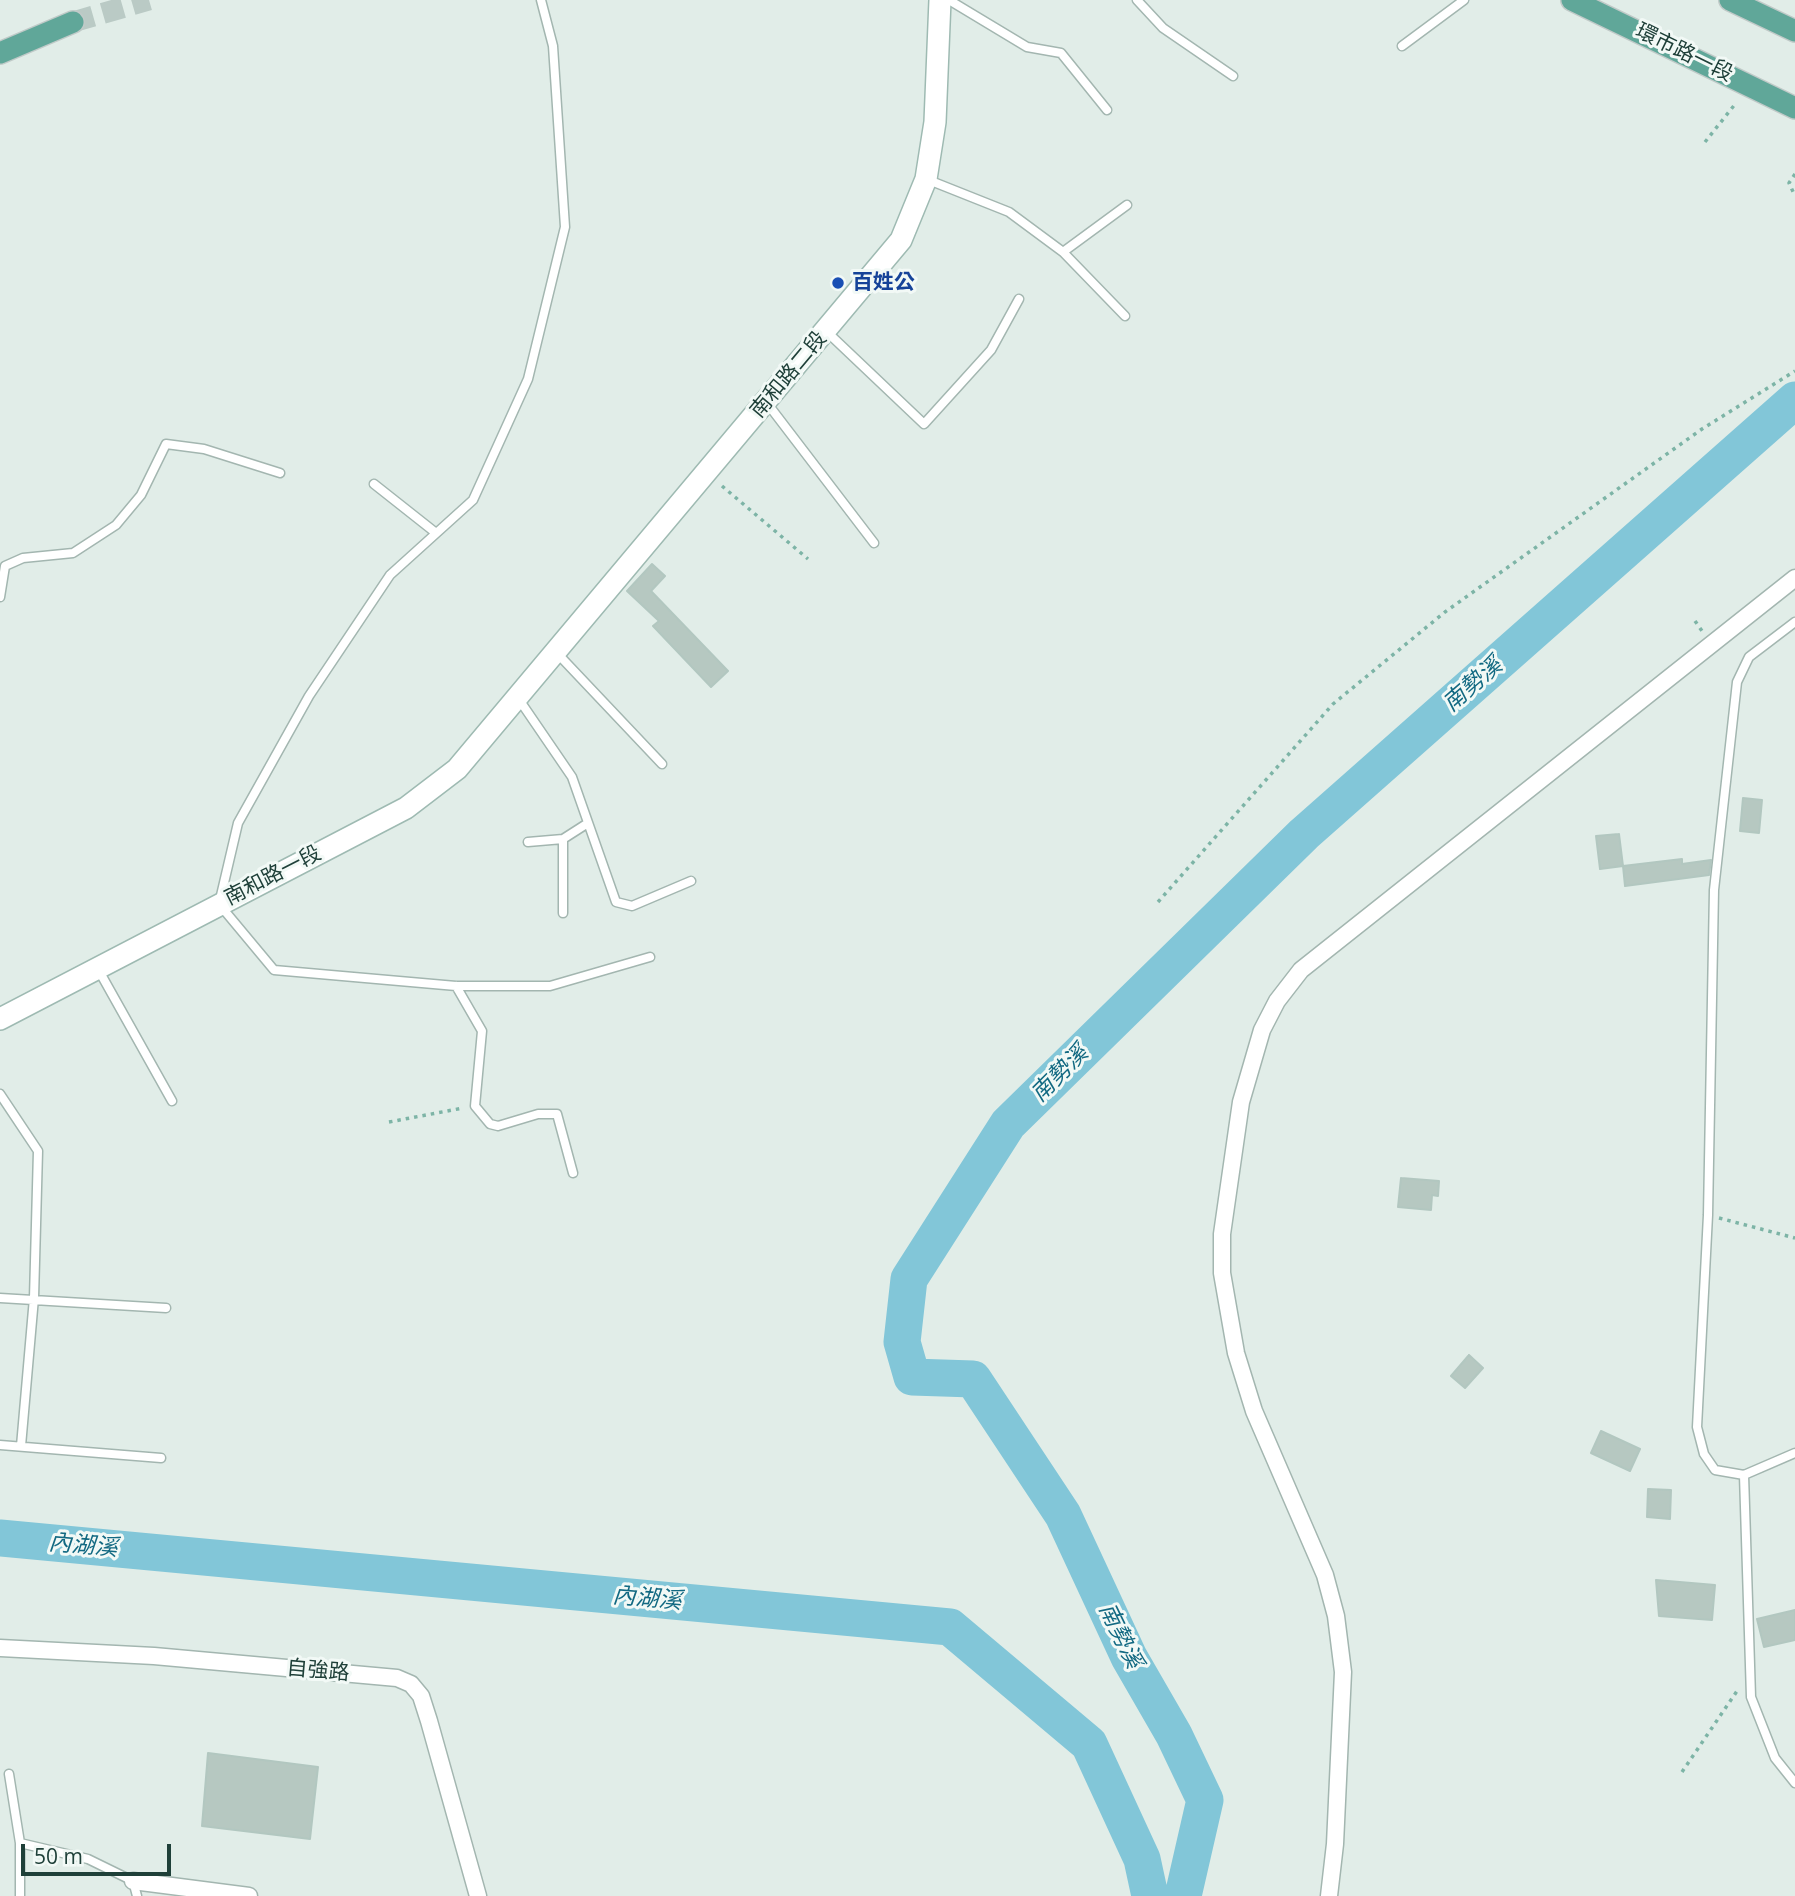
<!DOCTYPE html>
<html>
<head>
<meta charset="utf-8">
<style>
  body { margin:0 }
  #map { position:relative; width:1795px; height:1896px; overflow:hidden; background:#e1ede8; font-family:"Open Sans",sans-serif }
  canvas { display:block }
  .scale { position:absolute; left:21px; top:1844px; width:150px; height:32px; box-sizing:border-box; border:4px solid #1f4039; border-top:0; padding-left:9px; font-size:21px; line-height:24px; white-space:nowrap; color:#1f4039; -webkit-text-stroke:5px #f2f9f6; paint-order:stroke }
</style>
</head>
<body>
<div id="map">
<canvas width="1795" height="1896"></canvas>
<div class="scale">50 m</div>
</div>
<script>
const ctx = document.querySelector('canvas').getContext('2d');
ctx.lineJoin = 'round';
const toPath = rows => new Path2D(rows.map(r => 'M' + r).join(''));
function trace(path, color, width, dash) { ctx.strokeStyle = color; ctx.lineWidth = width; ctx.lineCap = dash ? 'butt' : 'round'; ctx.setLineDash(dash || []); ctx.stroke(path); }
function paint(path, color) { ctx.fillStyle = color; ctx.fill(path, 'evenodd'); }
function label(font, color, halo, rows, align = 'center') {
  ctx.font = font + ' "Open Sans","Noto Sans TC",sans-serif'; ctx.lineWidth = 6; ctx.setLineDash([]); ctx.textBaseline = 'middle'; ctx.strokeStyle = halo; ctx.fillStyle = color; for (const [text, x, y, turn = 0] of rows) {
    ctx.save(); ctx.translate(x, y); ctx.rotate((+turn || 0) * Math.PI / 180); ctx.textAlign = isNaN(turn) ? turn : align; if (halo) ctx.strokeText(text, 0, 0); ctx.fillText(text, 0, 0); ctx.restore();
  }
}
trace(toPath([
  [0,1538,950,1627,1089,1744,1142,1859,1150,1896],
  [1183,1896,1205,1800,1174,1735,1129,1657,1063,1515,973,1379,912,1377,902,1342,909,1279,1008,1124,1304,834,1795,400]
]), '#82c6d8', 37);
const building = toPath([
  [652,564,665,576,651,591,728,671,711,687,653,626,659,621,627,591,652,564],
  [1743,798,1762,800,1759,833,1740,831,1743,798],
  [1619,834,1623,866,1600,869,1596,836,1619,834],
  [1682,859,1682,864,1711,860,1709,875,1625,886,1623,866,1682,859],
  [1401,1178,1439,1181,1438,1196,1432,1195,1431,1210,1398,1207,1401,1178],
  [1469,1355,1483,1368,1465,1388,1451,1376,1469,1355],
  [1601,1431,1640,1449,1630,1471,1591,1453,1601,1431],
  [1648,1489,1671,1490,1670,1519,1647,1517,1648,1489],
  [1656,1580,1715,1585,1712,1620,1659,1616,1656,1580],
  [1795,1610,1795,1640,1764,1647,1757,1619,1795,1610],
  [208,1753,318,1767,310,1839,202,1826,208,1753]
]);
paint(building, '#b6c8c1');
trace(building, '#b2c7c0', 2);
trace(toPath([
  [73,22,149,0]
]), '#bacac5', 21, [21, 10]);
const lane = toPath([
  [541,0,553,46,565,227,528,379,473,500,390,575,309,696,238,823,219,904,274,970,456,986,550,986,650,957],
  [949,0,1027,47,1061,53,1107,110],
  [1137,0,1163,28,1233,76],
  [1402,46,1464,0],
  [926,179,1009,212,1063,252,1125,316],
  [1063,252,1127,205],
  [826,331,924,424,991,350,1019,299],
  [767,403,874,543],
  [374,484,436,533],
  [0,597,5,566,23,558,73,553,116,525,141,495,166,444,204,449,280,473],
  [1795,622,1749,657,1737,682,1714,890,1708,1215,1697,1427,1704,1454,1715,1470,1744,1475,1751,1697,1775,1758,1795,1783],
  [556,652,662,764],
  [518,698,572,777,616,902,632,906,691,881],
  [528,842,563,839],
  [563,913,563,839,588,823],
  [98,969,172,1101],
  [456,986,482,1031,475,1106,490,1124,498,1126,538,1114,557,1114,573,1173],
  [0,1094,38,1151,34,1298,21,1446],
  [0,1298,166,1308],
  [0,1445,161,1458],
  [1744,1475,1795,1453],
  [9,1774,20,1843,20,1896],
  [20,1843,88,1859,133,1881,137,1896]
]);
const street = toPath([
  [0,1648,154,1656,397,1678,411,1684,421,1696,429,1721,478,1896],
  [133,1881,249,1896],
  [1329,1896,1335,1844,1343,1672,1336,1616,1325,1575,1254,1411,1236,1353,1222,1273,1222,1234,1241,1102,1262,1030,1277,1001,1301,970,1795,578]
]);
const secondary = toPath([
  [0,1019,406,808,457,769,901,240,926,179,935,122,940,0]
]);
const primary = toPath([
  [1572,0,1795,108],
  [1730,0,1795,31],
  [0,53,73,22]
]);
trace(lane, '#a3b6b0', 11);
trace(street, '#a3b6b0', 19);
trace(secondary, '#9ebab2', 24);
trace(primary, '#c0cac8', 24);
trace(toPath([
  [1705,142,1736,103],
  [1795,174,1789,183,1795,196],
  [722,486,808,559],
  [1695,621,1702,631],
  [1158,902,1333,704,1445,612,1702,429,1795,371],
  [389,1122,463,1108],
  [1719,1218,1795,1238],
  [1682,1772,1737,1691]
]), '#7db4a6', 3.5, [3.5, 5]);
trace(lane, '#fff', 8);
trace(street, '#fff', 16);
trace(secondary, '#fff', 21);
trace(primary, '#60a799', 21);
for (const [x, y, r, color] of [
  [838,283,7,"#1a4fb4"]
]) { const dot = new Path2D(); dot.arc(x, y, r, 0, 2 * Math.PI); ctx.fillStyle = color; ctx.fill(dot); trace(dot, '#f2f9f6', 2.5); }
label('21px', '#1f4039', '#f2f9f6', [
  ["環市路一段",1684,53,26],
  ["南和路二段",789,375,-50],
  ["南和路一段",273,876,-27],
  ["自強路",318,1671,5]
]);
label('bold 21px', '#164399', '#f2f9f6', [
  ["百姓公",852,283]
], 'left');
label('italic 23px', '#126982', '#f2f9f6', [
  ["南勢溪",1473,685,-41],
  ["南勢溪",1060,1074,-45],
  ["內湖溪",83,1546,5],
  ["內湖溪",647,1599,5],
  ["南勢溪",1120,1636,64]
]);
</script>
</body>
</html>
